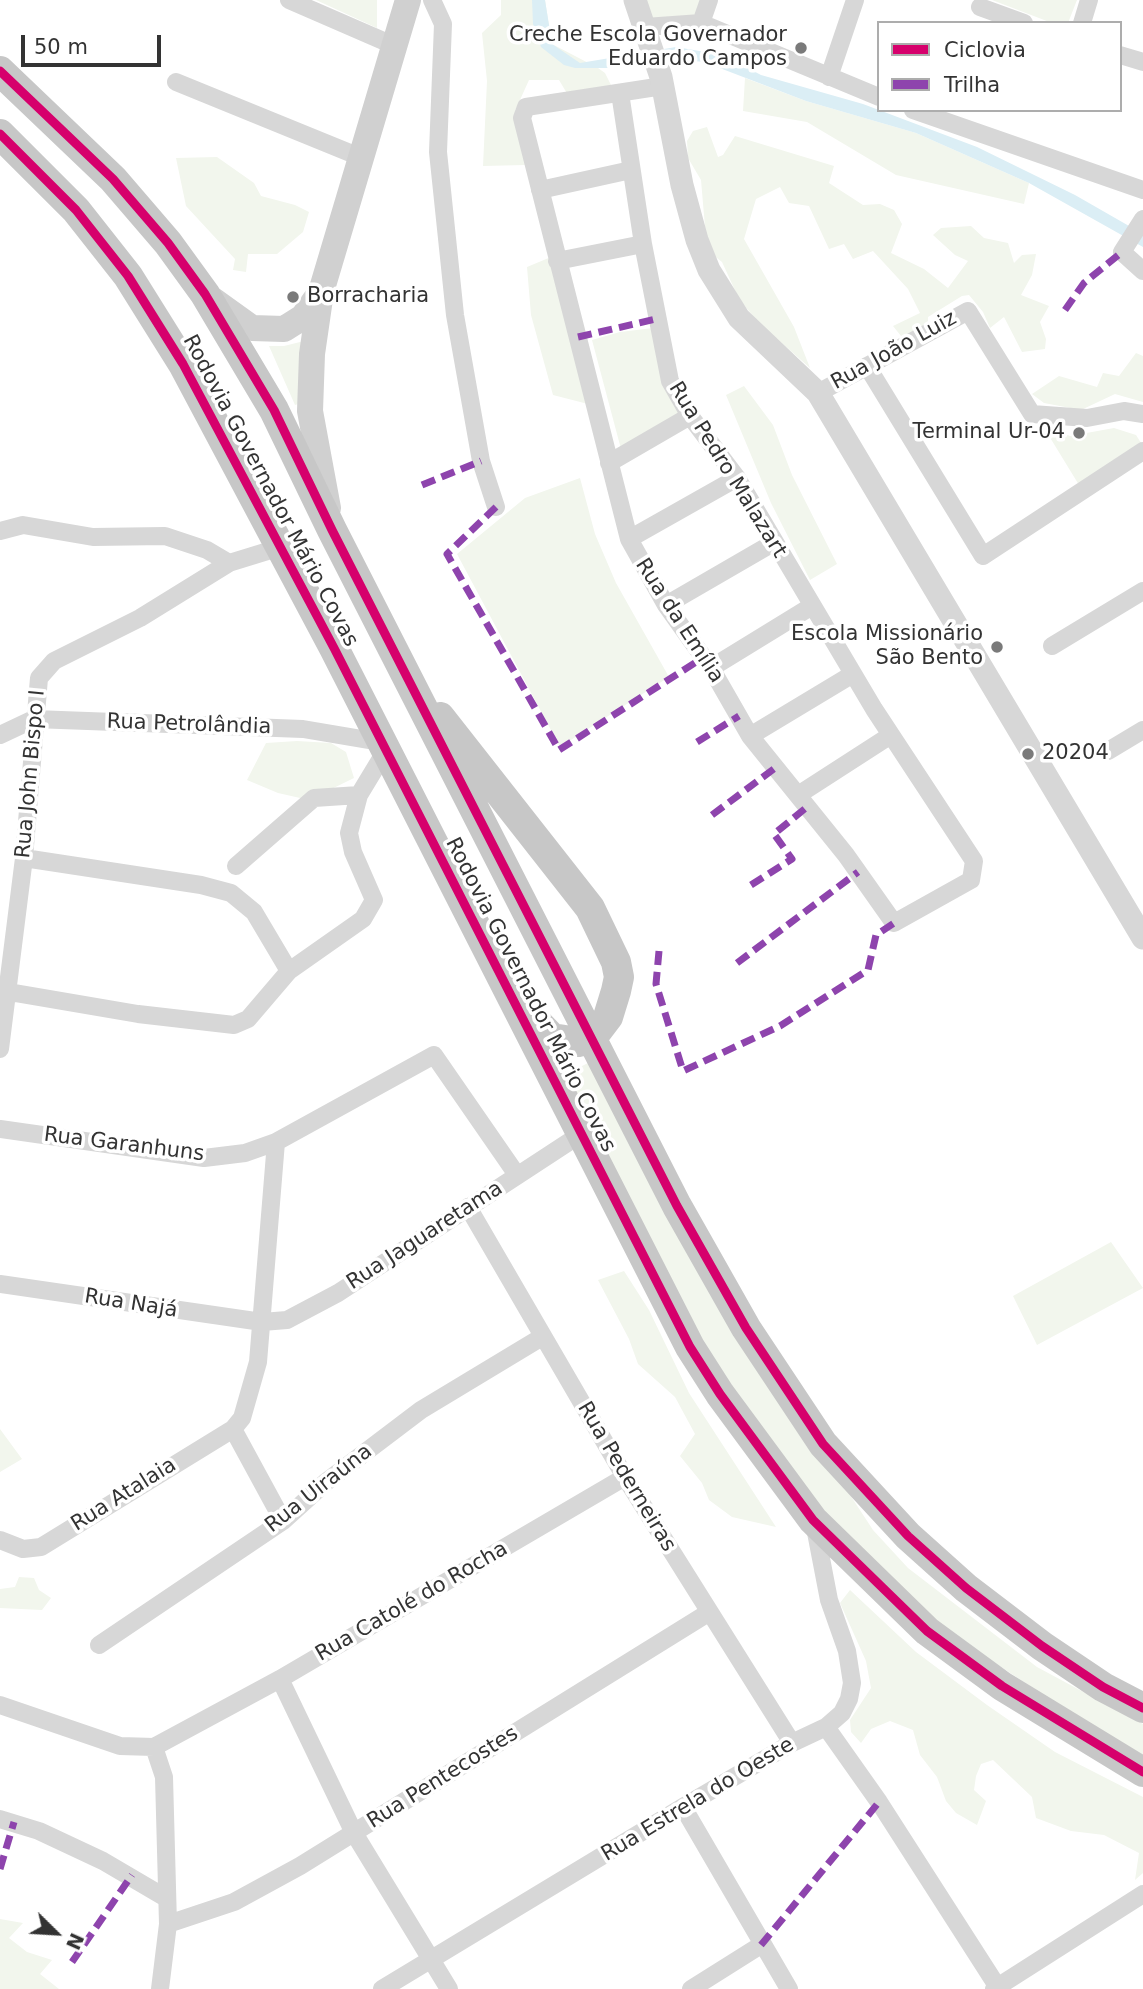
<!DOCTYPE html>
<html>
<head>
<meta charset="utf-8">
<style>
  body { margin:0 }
  #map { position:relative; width:1143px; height:1989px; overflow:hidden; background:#fff; font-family:"DejaVu Sans",sans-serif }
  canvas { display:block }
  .legend { position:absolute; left:877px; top:21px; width:245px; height:91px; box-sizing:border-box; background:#fff; border:2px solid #adadad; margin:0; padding:9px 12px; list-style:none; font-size:21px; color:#333 }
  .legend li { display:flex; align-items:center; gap:14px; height:35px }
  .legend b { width:35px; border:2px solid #adadad }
  .north { position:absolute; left:21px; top:1898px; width:70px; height:70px; -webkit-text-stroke:5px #fff; paint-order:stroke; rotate:114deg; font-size:19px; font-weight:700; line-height:28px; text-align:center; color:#333 }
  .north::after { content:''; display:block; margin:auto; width:24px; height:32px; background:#333; clip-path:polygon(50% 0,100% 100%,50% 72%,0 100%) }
  .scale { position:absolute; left:21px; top:35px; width:140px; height:32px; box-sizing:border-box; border:4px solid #333; border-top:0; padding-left:9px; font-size:21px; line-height:24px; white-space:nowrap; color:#333; -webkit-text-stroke:5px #fff; paint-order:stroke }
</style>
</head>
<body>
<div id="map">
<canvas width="1143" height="1989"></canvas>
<ul class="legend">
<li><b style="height:9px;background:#d6006c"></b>Ciclovia</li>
<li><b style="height:9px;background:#8e44ad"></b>Trilha</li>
</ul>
<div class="north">N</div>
<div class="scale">50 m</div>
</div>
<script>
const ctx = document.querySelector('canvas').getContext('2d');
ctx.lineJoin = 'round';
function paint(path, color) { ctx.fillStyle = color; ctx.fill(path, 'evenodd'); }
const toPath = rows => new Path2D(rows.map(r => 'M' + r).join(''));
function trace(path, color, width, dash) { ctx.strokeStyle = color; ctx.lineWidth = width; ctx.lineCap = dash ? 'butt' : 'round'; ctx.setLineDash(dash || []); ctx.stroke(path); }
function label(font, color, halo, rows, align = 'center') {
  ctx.font = font + ' "DejaVu Sans",sans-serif'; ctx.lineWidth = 7; ctx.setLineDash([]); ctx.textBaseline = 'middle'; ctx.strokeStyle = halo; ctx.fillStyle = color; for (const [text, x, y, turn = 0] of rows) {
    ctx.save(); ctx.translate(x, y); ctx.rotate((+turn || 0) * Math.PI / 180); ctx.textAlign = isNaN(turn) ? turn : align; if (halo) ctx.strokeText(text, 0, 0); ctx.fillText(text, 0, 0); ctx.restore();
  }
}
paint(toPath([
  [316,0,377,0,377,28],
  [501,0,545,0,552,44,598,68,605,73,612,87,568,95,559,80,529,80,515,111,525,165,483,166,487,81,482,33,501,15],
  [640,0,704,0,693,23,650,23],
  [992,0,1077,0,1068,23,1052,23],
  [745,78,806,101,916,133,1029,183,1024,204,896,175,807,122,743,111],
  [707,127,718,157,723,155,735,136,834,166,829,183,863,205,880,204,894,210,902,224,891,253,924,269,948,288,968,261,955,255,933,235,941,228,971,226,984,238,1008,243,1014,263,1022,255,1036,254,1032,275,1021,295,1049,306,1040,322,1046,339,1045,349,1022,352,1004,317,990,328,983,312,969,295,962,296,928,317,928,329,905,341,893,326,920,313,908,289,873,251,853,259,844,244,829,249,809,206,789,203,780,187,756,199,744,239,794,327,810,368,758,322,739,299,722,262,707,250,701,180,688,158,687,141,693,131],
  [217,157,254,183,261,196,295,205,309,212,303,232,277,254,248,254,246,272,233,270,235,259,186,206,176,158],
  [551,257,588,404,553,395,531,315,527,267],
  [653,328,684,410,621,449,592,340,620,332],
  [308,340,305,402,295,405,269,346,284,346],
  [1136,353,1143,356,1143,402,1115,394,1081,410,1044,403,1032,394,1059,376,1097,387,1103,373,1119,376],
  [744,386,773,425,792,475,837,564,810,580,771,503,726,395],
  [1114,428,1136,435,1143,446,1079,485,1046,431,1052,429,1070,436],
  [580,478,595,534,616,583,669,677,560,747,457,554,525,498],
  [297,741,331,743,346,752,354,778,309,800,278,793,247,780,266,743],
  [596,1059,837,1475,873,1530,908,1568,1037,1667,1143,1724,1143,1760,937,1625,828,1521,734,1400,562,1076],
  [1111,1242,1143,1288,1037,1345,1013,1296],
  [624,1271,649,1310,689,1393,776,1527,732,1517,709,1500,702,1483,680,1456,695,1434,675,1397,638,1364,629,1339,598,1280],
  [0,1429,22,1459,0,1472],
  [19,1577,34,1578,39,1590,51,1598,42,1610,0,1608,0,1589,15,1587],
  [850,1590,916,1652,987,1705,1055,1752,1143,1797,1143,1873,1135,1880,1139,1853,1104,1835,1071,1831,1036,1818,1032,1797,993,1760,981,1764,976,1776,974,1790,986,1801,977,1825,956,1813,946,1801,937,1777,920,1755,913,1730,890,1721,871,1729,861,1743,851,1732,850,1720,871,1688,866,1661,840,1603],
  [0,1919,23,1923,9,1938,27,1952,52,1960,40,1974,59,1989,0,1989]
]), '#f2f6ed');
paint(toPath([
  [532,0,545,0,552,44,580,63,676,47,723,55,761,75,863,104,977,147,1075,195,1143,234,1143,247,1029,183,916,133,806,101,704,62,675,59,607,68,575,68,564,65,541,47,533,24]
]), '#dbeef5');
trace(toPath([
  [289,0,395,46],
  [432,0,443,24,438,152,455,315,481,461,496,507],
  [980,7,1024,23],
  [701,23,709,0],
  [1082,23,1089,0],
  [645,27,701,23,879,97],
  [1120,55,1143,62],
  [829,77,855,0],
  [176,82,360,157],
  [620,93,643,244,670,381,690,416,737,478,874,709,974,861,971,880,894,923,846,855,750,736,711,668,666,605,629,539,522,118,526,107,663,86],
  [913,110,1143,190],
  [540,190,631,170],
  [1143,219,1122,252,1143,271],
  [557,261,643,244],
  [867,366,983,556,1143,451],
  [818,393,968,311,1032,414,1087,418,1124,411,1143,414],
  [609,463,690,416],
  [0,531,23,525,93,537,165,536,207,550,229,563,281,547],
  [629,539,737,478],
  [666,605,773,543],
  [1052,646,1143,591],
  [711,668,812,606],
  [0,735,34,719,303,729,380,742],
  [750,736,853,674],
  [1108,751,1143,730],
  [798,795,891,735],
  [24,858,201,885,231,893,254,912,289,971],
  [236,866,314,798,359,795],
  [9,992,138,1014,234,1025,248,1019,289,971,363,919,374,900,353,852,349,833,359,795,385,752],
  [0,1049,24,858,39,678,54,661,140,618,229,563],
  [0,1129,204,1158,245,1153,276,1142,434,1055,517,1175],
  [468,1207,625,1477,792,1743],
  [0,1284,262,1322,287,1320,338,1293,581,1134],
  [233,1429,283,1521],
  [0,1540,23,1549,41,1547,233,1429,242,1418,258,1362,276,1142],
  [99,1645,283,1521,326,1482,421,1410,542,1337],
  [280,1679,354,1833,449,1989],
  [0,1705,120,1746,154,1747,280,1679,625,1477],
  [826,1727,879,1802,999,1989],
  [154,1747,164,1777,168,1924,160,1989],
  [683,1807,789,1989],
  [0,1819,39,1831,103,1861,166,1898],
  [168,1924,234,1902,300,1866,708,1613],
  [382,1989,683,1807,792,1743,826,1727,842,1713,849,1699,852,1683,847,1651,829,1600,814,1522],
  [691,1989,761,1945],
  [994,1989,1143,1894]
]), '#d7d7d7', 18);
trace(toPath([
  [635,0,661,77,682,185,697,240,709,270,739,318,818,393,1143,938]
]), '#d7d7d7', 23);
trace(toPath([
  [213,300,252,328,284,329,303,317,320,293],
  [328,508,310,411,312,354,321,292,408,0]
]), '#d0d0d0', 26);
trace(toPath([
  [0,71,113,179,168,243,205,294,274,410,332,530,677,1206,746,1328,823,1444,908,1536,966,1588,1042,1646,1103,1687,1143,1708],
  [0,134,76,210,128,276,183,364,334,648,690,1347,720,1394,813,1520,927,1631,1002,1686,1143,1772],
  [440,717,590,908,616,962,619,977,616,991,608,1017,592,1038,578,1042,552,1038,526,1011]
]), '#c7c7c7', 30);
trace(toPath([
  [1065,310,1084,283,1122,252],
  [578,337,656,319],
  [422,485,481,461],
  [496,507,447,554,559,750,704,657],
  [697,742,739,716],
  [712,815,775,768],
  [751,885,792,859,774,834,807,807],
  [659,951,656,984,683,1071,780,1026,868,970,876,935,894,923],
  [737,963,858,872],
  [0,1869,14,1822],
  [761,1945,879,1802],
  [72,1962,132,1875]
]), '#8e44ad', 7, [14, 7]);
trace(toPath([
  [0,71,113,179,168,243,205,294,274,410,332,530,677,1206,746,1328,823,1444,908,1536,966,1588,1042,1646,1103,1687,1143,1708],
  [0,134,76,210,128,276,183,364,334,648,690,1347,720,1394,813,1520,927,1631,1002,1686,1143,1772]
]), '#d6006c', 9);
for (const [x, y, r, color] of [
  [801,48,7,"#7a7a7a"],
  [293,297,7,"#7a7a7a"],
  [1079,433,7,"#7a7a7a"],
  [997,647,7,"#7a7a7a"],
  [1028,754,7,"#7a7a7a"]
]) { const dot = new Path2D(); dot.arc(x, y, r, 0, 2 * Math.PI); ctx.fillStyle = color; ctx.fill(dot); trace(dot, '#fff', 2.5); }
label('21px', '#333', '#fff', [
  ["Creche Escola Governador",787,36],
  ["Eduardo Campos",787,60],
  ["Borracharia",307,297,"left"],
  ["Terminal Ur-04",1065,433],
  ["Escola Missionário",983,635],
  ["São Bento",983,659],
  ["20204",1042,754,"left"]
], 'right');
label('21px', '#333', '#fff', [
  ["Rua João Luiz",894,351,-29],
  ["Rua Pedro Malazart",727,470,58],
  ["Rodovia Governador Mário Covas",270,491,62],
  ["Rua da Emília",679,621,57],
  ["Rua Petrolândia",189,725,2],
  ["Rua John Bispo I",31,774,-85],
  ["Rodovia Governador Mário Covas",530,995,63],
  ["Rua Garanhuns",124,1145,7],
  ["Rua Jaguaretama",425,1236,-33],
  ["Rua Najá",131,1304,9],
  ["Rua Pederneiras",626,1477,59],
  ["Rua Uiraúna",319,1489,-38],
  ["Rua Atalaia",124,1495,-32],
  ["Rua Catolé do Rocha",412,1602,-30],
  ["Rua Pentecostes",443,1778,-32],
  ["Rua Estrela do Oeste",698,1800,-31]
]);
</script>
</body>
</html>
